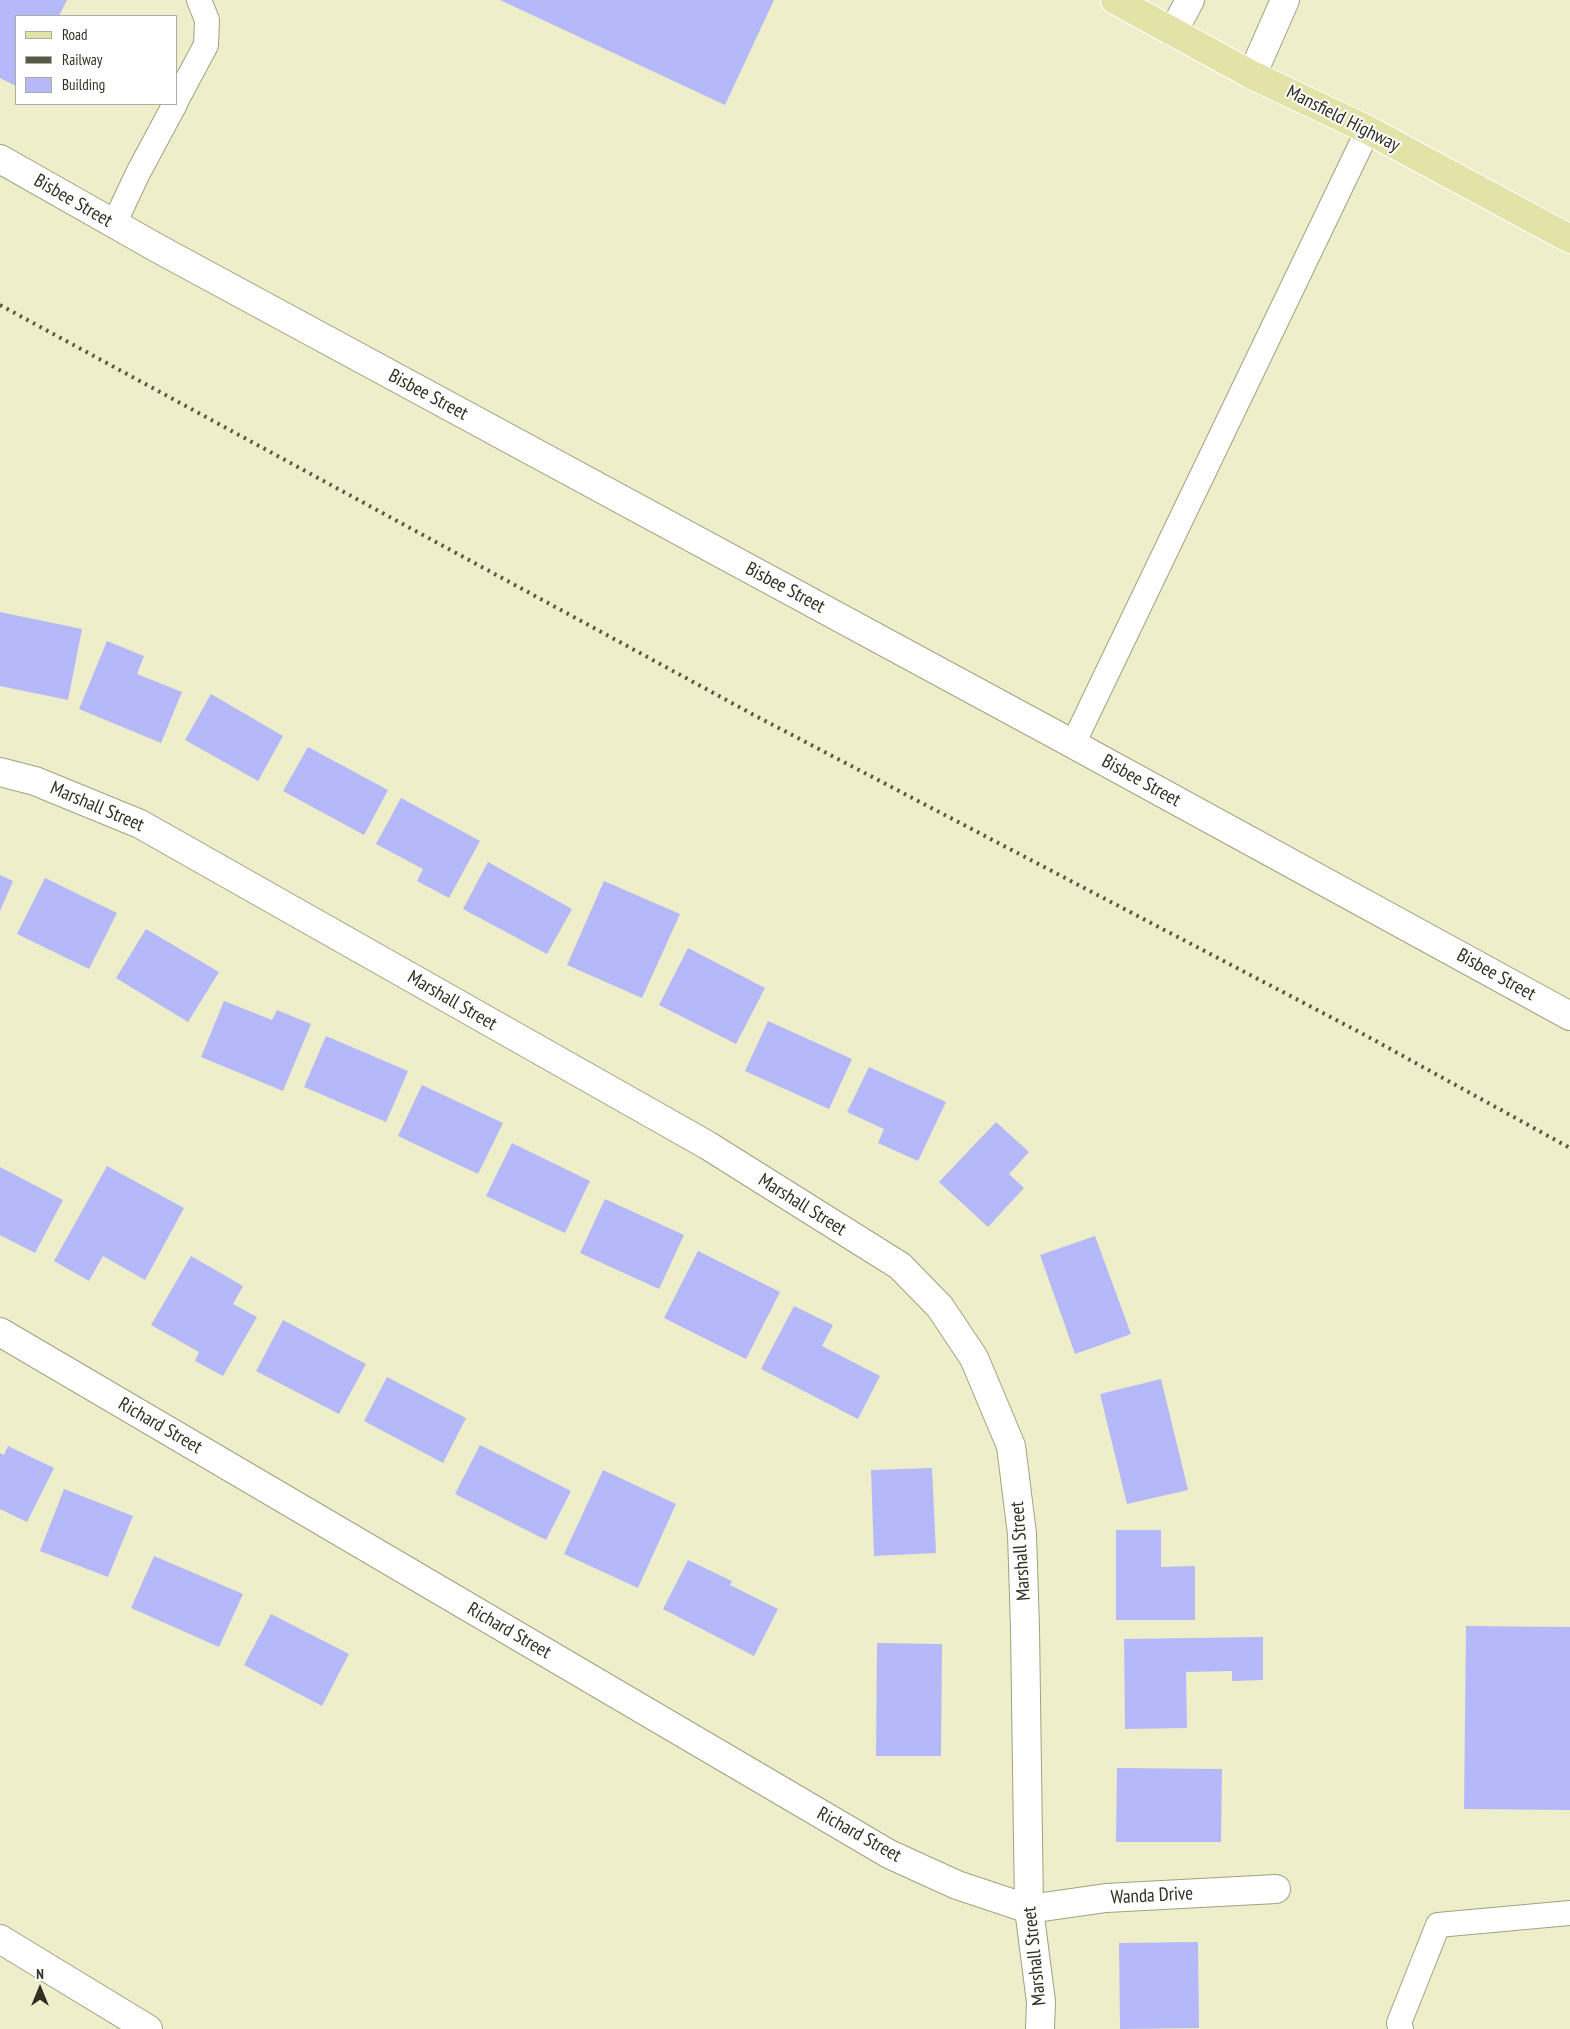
<!DOCTYPE html>
<html>
<head>
<meta charset="utf-8">
<style>
  body { margin:0 }
  #map { position:relative; width:1570px; height:2029px; overflow:hidden; background:#eeeecb; font-family:"PT Sans Narrow",sans-serif }
  canvas { display:block }
  .legend { position:absolute; left:15px; top:15px; width:162px; height:90px; box-sizing:border-box; background:#fff; border:1px solid #acaca7; margin:0; padding:6px 9px; list-style:none; font-size:15px; color:#303023 }
  .legend li { display:flex; align-items:center; gap:10px; height:25px }
  .legend b { width:25px; border:1px solid #acaca7 }
  .north { position:absolute; left:15px; top:1964px; width:50px; height:50px; -webkit-text-stroke:4px #fff; paint-order:stroke; rotate:0deg; font-size:14px; font-weight:700; line-height:20px; text-align:center; color:#303023 }
  .north::after { content:''; display:block; margin:auto; width:18px; height:22px; background:#303023; clip-path:polygon(50% 0,100% 100%,50% 72%,0 100%) }
</style>
</head>
<body>
<div id="map">
<canvas width="1570" height="2029"></canvas>
<ul class="legend">
<li><b style="height:6px;background:#e3e2a7"></b>Road</li>
<li><b style="height:6px;background:#585846"></b>Railway</li>
<li><b style="height:14px;background:#b5b9f9"></b>Building</li>
</ul>
<div class="north">N</div>
</div>
<script>
const ctx = document.querySelector('canvas').getContext('2d');
ctx.lineJoin = 'round';
function paint(path, color) { ctx.fillStyle = color; ctx.fill(path, 'evenodd'); }
const toPath = rows => new Path2D(rows.map(r => 'M' + r).join(''));
function trace(path, color, width, dash) { ctx.strokeStyle = color; ctx.lineWidth = width; ctx.lineCap = dash ? 'butt' : 'round'; ctx.setLineDash(dash || []); ctx.stroke(path); }
function label(font, color, halo, rows, align = 'center') {
  ctx.font = font + ' "PT Sans Narrow",sans-serif'; ctx.lineWidth = 4; ctx.setLineDash([]); ctx.textBaseline = 'middle'; ctx.strokeStyle = halo; ctx.fillStyle = color; for (const [text, x, y, turn = 0] of rows) {
    ctx.save(); ctx.translate(x, y); ctx.rotate((+turn || 0) * Math.PI / 180); ctx.textAlign = isNaN(turn) ? turn : align; if (halo) ctx.strokeText(text, 0, 0); ctx.fillText(text, 0, 0); ctx.restore();
  }
}
paint(toPath([
  [0,0,67,0,59,16,16,16,16,86,0,78],
  [500,0,774,0,725,105],
  [0,612,82,629,68,700,0,686],
  [107,641,144,656,137,674,182,692,161,743,79,709],
  [211,694,283,736,258,781,185,740],
  [308,747,388,790,364,835,283,791],
  [401,798,480,841,449,898,417,881,423,869,376,844],
  [488,862,572,909,547,954,463,909],
  [0,875,13,881,0,911],
  [45,878,117,913,89,969,17,934],
  [604,881,680,914,642,998,567,965],
  [146,929,219,972,188,1022,116,978],
  [688,948,765,988,736,1044,659,1005],
  [224,1001,272,1020,277,1010,311,1024,283,1091,201,1057],
  [768,1021,852,1059,829,1109,745,1071],
  [326,1036,408,1071,386,1122,304,1087],
  [869,1067,946,1102,918,1161,878,1143,884,1129,847,1112],
  [422,1085,503,1123,478,1174,398,1136],
  [996,1122,1029,1152,1009,1174,1024,1188,988,1227,939,1182],
  [512,1143,590,1181,565,1233,486,1196],
  [107,1166,184,1208,145,1280,103,1256,89,1281,54,1261],
  [0,1167,63,1200,35,1253,0,1235],
  [605,1199,684,1235,659,1289,580,1253],
  [1095,1236,1131,1334,1075,1354,1040,1255],
  [698,1251,780,1292,746,1359,664,1318],
  [191,1256,243,1286,233,1304,257,1317,223,1376,195,1361,199,1352,151,1325],
  [794,1306,833,1325,822,1346,880,1376,858,1419,761,1369],
  [283,1320,366,1364,339,1414,256,1371],
  [387,1377,466,1418,443,1463,364,1421],
  [1161,1379,1188,1490,1127,1504,1100,1394],
  [480,1445,571,1491,546,1540,455,1494],
  [8,1446,54,1468,27,1522,0,1509,0,1453,4,1455],
  [932,1468,936,1553,874,1556,871,1470],
  [603,1470,676,1504,638,1588,564,1554],
  [64,1489,133,1516,108,1577,40,1551],
  [1116,1530,1161,1530,1161,1567,1195,1566,1195,1620,1116,1620],
  [154,1556,243,1594,219,1647,131,1608],
  [688,1560,732,1581,730,1585,778,1609,754,1656,663,1609],
  [271,1614,349,1654,322,1706,244,1665],
  [1466,1626,1570,1627,1570,1810,1464,1809],
  [1263,1637,1263,1680,1232,1681,1232,1671,1186,1672,1187,1728,1125,1729,1124,1639],
  [877,1643,942,1644,941,1756,876,1756],
  [1117,1768,1222,1769,1221,1842,1116,1842],
  [1198,1942,1199,2028,1120,2029,1119,1943]
]), '#b5b9f9');
const service = toPath([
  [176,101,206,45,207,20,199,0],
  [114,224,138,173,175,104],
  [1073,744,1368,130],
  [1401,2029,1399,2023,1438,1925,1570,1913]
]);
const minor = toPath([
  [1173,32,1190,0],
  [1252,75,1285,0],
  [0,159,157,248,1073,744,1570,1016],
  [0,772,35,781,140,824,707,1145,900,1266,940,1307,974,1358,1011,1446,1022,1534,1025,1628,1029,1909,1041,2002,1040,2029],
  [0,1332,889,1854,957,1885,1029,1909,1106,1898,1276,1889],
  [0,1939,148,2029]
]);
const primary = toPath([
  [1115,0,1252,75,1368,130,1570,239]
]);
trace(service, '#a1a180', 26);
trace(minor, '#a1a180', 30);
trace(primary, '#fff', 30);
trace(service, '#fff', 24);
trace(minor, '#fff', 28);
trace(primary, '#e3e2a7', 28);
trace(toPath([
  [0,305,754,715,1363,1034,1570,1148]
]), '#585846', 4, [2.5, 5]);
label('19px', '#303023', '#fff', [
  ["Mansfield Highway",1343,119,27],
  ["Bisbee Street",73,201,30],
  ["Bisbee Street",428,395,28],
  ["Bisbee Street",785,588,28],
  ["Bisbee Street",1141,781,29],
  ["Marshall Street",97,807,23],
  ["Bisbee Street",1496,975,29],
  ["Marshall Street",452,1001,30],
  ["Marshall Street",802,1205,32],
  ["Richard Street",160,1426,30],
  ["Marshall Street",1021,1551,-94],
  ["Richard Street",509,1631,30],
  ["Richard Street",859,1835,29],
  ["Wanda Drive",1152,1896,-3],
  ["Marshall Street",1035,1956,-96]
]);
</script>
</body>
</html>
